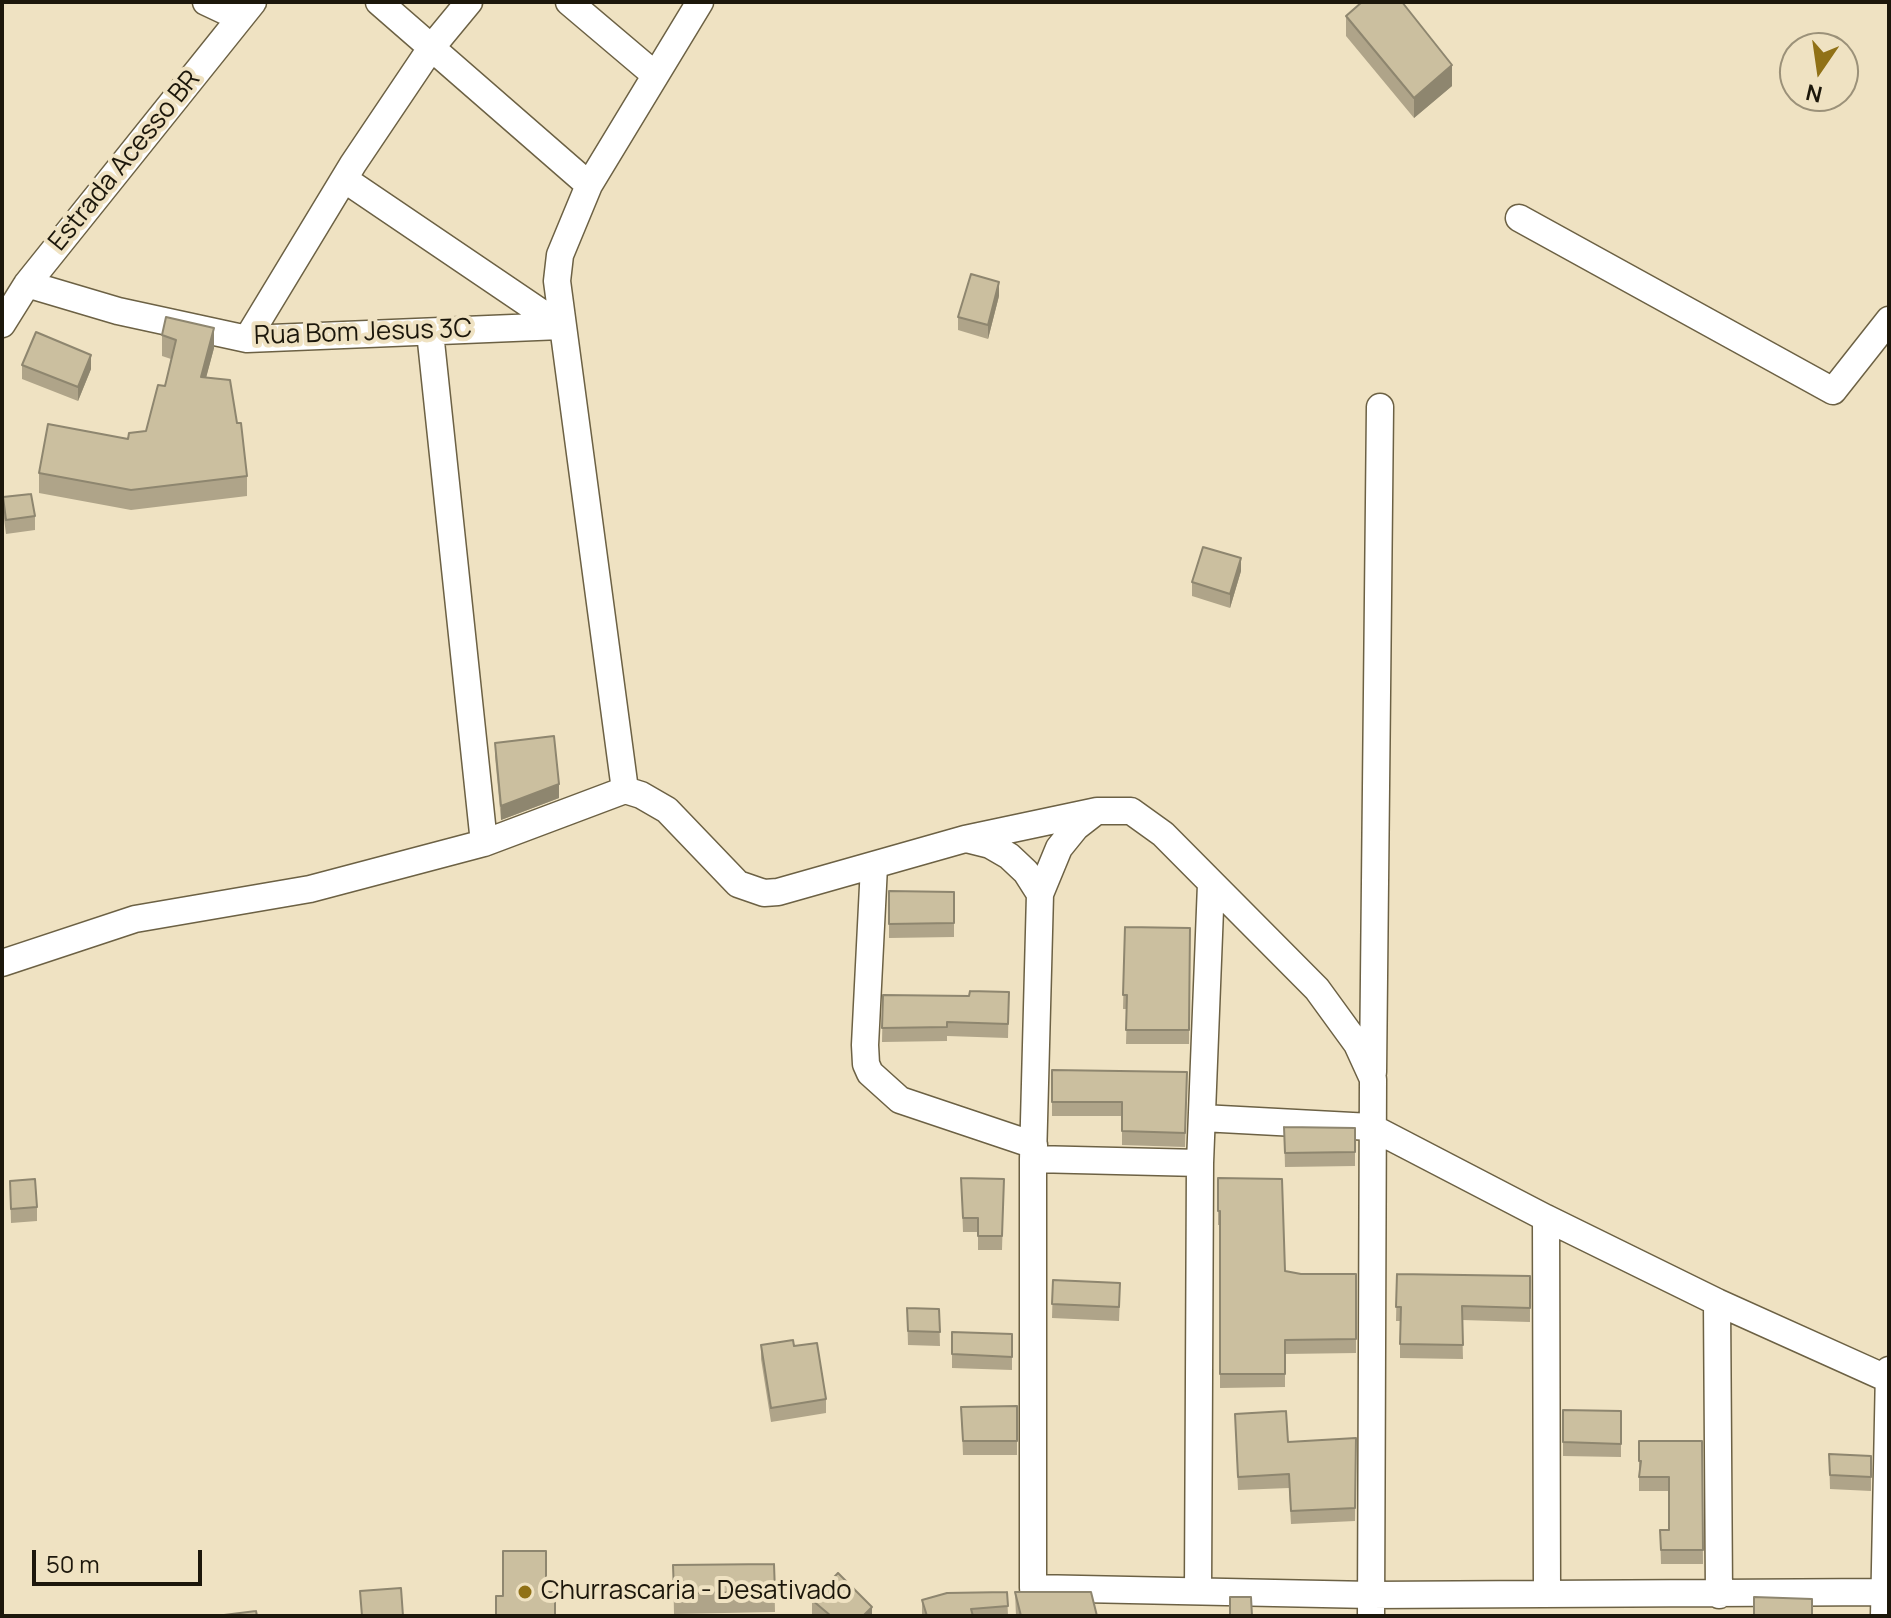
<!DOCTYPE html>
<html>
<head>
<meta charset="utf-8">
<style>
  body { margin:0 }
  #map { position:relative; width:1891px; height:1618px; overflow:hidden; background:#efe2c2; font-family:Manrope,sans-serif }
  canvas { display:block }
  .frame { position:absolute; inset:0; border:4px solid #1c170b; pointer-events:none }
  .north { position:absolute; left:1779px; top:32px; width:80px; height:80px; box-sizing:border-box; background:#efe2c2; border:2px solid #9b9179; border-radius:50%; rotate:193deg; font-size:22px; font-weight:700; line-height:32px; text-align:center; color:#1c170b }
  .north::after { content:''; display:block; margin:auto; width:28px; height:36px; background:#907116; clip-path:polygon(50% 0,100% 100%,50% 72%,0 100%) }
  .scale { position:absolute; left:32px; top:1550px; width:170px; height:36px; box-sizing:border-box; border:4px solid #1c170b; border-top:0; padding-left:10px; font-size:24px; line-height:28px; white-space:nowrap; color:#1c170b; -webkit-text-stroke:6px #efe2c2; paint-order:stroke }
</style>
</head>
<body>
<div id="map">
<canvas width="1891" height="1618"></canvas>
<div class="frame"></div>
<div class="north">N</div>
<div class="scale">50 m</div>
</div>
<script>
const ctx = document.querySelector('canvas').getContext('2d');
ctx.lineJoin = 'round';
const toPath = rows => new Path2D(rows.map(r => 'M' + r).join(''));
function trace(path, color, width, dash) { ctx.strokeStyle = color; ctx.lineWidth = width; ctx.lineCap = dash ? 'butt' : 'round'; ctx.setLineDash(dash || []); ctx.stroke(path); }
function paint(path, color) { ctx.fillStyle = color; ctx.fill(path, 'evenodd'); }
function label(font, color, halo, rows, align = 'center') {
  ctx.font = font + ' Manrope,sans-serif'; ctx.lineWidth = 8; ctx.setLineDash([]); ctx.textBaseline = 'middle'; ctx.strokeStyle = halo; ctx.fillStyle = color; for (const [text, x, y, turn = 0] of rows) {
    ctx.save(); ctx.translate(x, y); ctx.rotate((+turn || 0) * Math.PI / 180); ctx.textAlign = isNaN(turn) ? turn : align; if (halo) ctx.strokeText(text, 0, 0); ctx.fillText(text, 0, 0); ctx.restore();
  }
}
const minor = toPath([
  [206,2,240,18],
  [379,2,589,185],
  [569,2,654,74],
  [700,2,589,185,560,255,557,281,625,790,641,795,667,810,738,884,764,893,778,892,965,839,1097,811,1131,811,1163,834,1317,989,1357,1044,1373,1079,1371,1616],
  [344,179,561,326],
  [1519,218,1833,391,1889,320],
  [27,284,118,311,247,339,561,326],
  [2,324,27,284,253,2],
  [430,332,484,843],
  [247,339,353,164,431,48,469,2],
  [1094,813,1076,827,1059,848,1040,894,1033,1159,1033,1588,1371,1595,1885,1592],
  [966,839,990,845,1009,856,1026,872,1040,894],
  [874,866,865,1045,866,1064,870,1073,900,1100,1034,1145],
  [2,963,135,919,310,889,484,843,625,790],
  [1373,1072,1380,407],
  [1202,1118,1371,1127,1546,1218,1717,1302,1719,1595],
  [1033,1159,1200,1163],
  [1546,1218,1547,1593],
  [1717,1302,1888,1379],
  [1198,1590,1200,1163,1211,884],
  [1884,1616,1889,1370]
]);
trace(minor, '#6c6144', 29);
trace(minor, '#fff', 26);
paint(toPath([
  [1346,16,1452,86,1414,118,1346,36],
  [999,296,988,339,958,330,958,317],
  [162,335,214,348,206,377,247,476,247,496,131,510,39,493,39,473,146,431,165,386,171,359,162,356],
  [22,365,91,369,78,401,22,379],
  [3,497,35,516,35,530,6,534,3,511],
  [1241,571,1230,608,1192,596,1192,582],
  [495,743,559,798,501,820,495,756],
  [889,891,954,892,954,937,889,938],
  [1125,927,1190,928,1189,1044,1126,1044,1127,1009,1123,1009],
  [1009,992,1008,1038,947,1036,947,1041,882,1042,883,995,969,996],
  [1052,1070,1187,1072,1185,1147,1122,1145,1122,1116,1052,1116],
  [1284,1127,1355,1128,1355,1166,1285,1167],
  [961,1178,1004,1179,1002,1250,978,1250,978,1232,963,1232],
  [1218,1178,1285,1271,1301,1274,1356,1274,1356,1353,1285,1354,1285,1387,1220,1388,1220,1225,1218,1225],
  [10,1181,37,1207,37,1221,11,1223],
  [1397,1274,1530,1276,1530,1322,1462,1320,1463,1359,1400,1358,1400,1321,1396,1321],
  [1053,1280,1120,1296,1119,1321,1052,1318],
  [907,1308,939,1309,940,1346,908,1345],
  [952,1332,1012,1334,1012,1370,952,1368],
  [761,1345,794,1346,826,1399,826,1413,771,1422,761,1359],
  [1017,1406,1017,1455,963,1455,961,1407],
  [1563,1410,1621,1411,1621,1457,1563,1456],
  [1235,1414,1288,1442,1356,1438,1355,1521,1291,1524,1289,1488,1238,1490],
  [1639,1441,1702,1441,1703,1564,1661,1564,1660,1530,1669,1530,1669,1491,1639,1491],
  [1829,1454,1871,1456,1871,1491,1830,1489],
  [774,1564,775,1612,674,1614,673,1565],
  [1007,1592,1008,1616,927,1616],
  [1015,1592,1097,1616,1016,1616],
  [812,1600,872,1616,814,1616,812,1614],
  [922,1600,927,1616,922,1616]
]), '#afa489');
paint(toPath([
  [1452,65,1452,86,1414,118,1414,98],
  [999,282,999,296,988,339,988,325],
  [214,328,214,348,201,397,201,377],
  [91,355,91,369,78,401,78,387],
  [1241,558,1241,571,1230,608,1230,594],
  [559,784,559,798,501,820,501,806],
  [872,1607,872,1616,863,1616]
]), '#8e866f');
const building = toPath([
  [1362,2,1402,2,1452,65,1414,98,1346,16,1362,2],
  [971,274,999,282,988,325,958,317,971,274],
  [166,317,214,328,201,377,230,380,237,423,241,423,247,476,131,490,39,473,48,424,128,439,129,433,146,431,158,385,165,386,176,340,162,335,166,317],
  [36,332,91,355,78,387,22,365,36,332],
  [31,494,35,516,6,520,3,497,31,494],
  [1203,547,1241,558,1230,594,1192,582,1203,547],
  [554,736,559,784,501,806,495,743,554,736],
  [889,891,954,892,954,923,889,924,889,891],
  [1125,927,1190,928,1189,1030,1126,1030,1127,995,1123,995,1125,927],
  [970,991,1009,992,1008,1024,947,1022,947,1027,882,1028,883,995,969,996,970,991],
  [1052,1070,1187,1072,1185,1133,1122,1131,1122,1102,1052,1102,1052,1070],
  [1284,1127,1355,1128,1355,1152,1285,1153,1284,1127],
  [961,1178,1004,1179,1002,1236,978,1236,978,1218,963,1218,961,1178],
  [1218,1178,1282,1179,1285,1271,1301,1274,1356,1274,1356,1339,1285,1340,1285,1374,1220,1374,1220,1211,1218,1211,1218,1178],
  [35,1179,37,1207,11,1209,10,1181,35,1179],
  [1397,1274,1530,1276,1530,1308,1462,1306,1463,1345,1400,1344,1401,1307,1396,1307,1397,1274],
  [1053,1280,1120,1283,1119,1307,1052,1304,1053,1280],
  [907,1308,939,1309,940,1332,908,1331,907,1308],
  [952,1332,1012,1334,1012,1357,952,1354,952,1332],
  [793,1340,794,1346,817,1343,826,1399,771,1408,761,1345,793,1340],
  [1017,1406,1017,1441,963,1441,961,1407,1017,1406],
  [1563,1410,1621,1411,1621,1444,1563,1442,1563,1410],
  [1286,1411,1288,1442,1356,1438,1355,1508,1291,1511,1289,1474,1238,1477,1235,1414,1286,1411],
  [1639,1441,1702,1441,1703,1550,1661,1550,1660,1530,1669,1530,1669,1477,1639,1477,1641,1461,1639,1461,1639,1441],
  [1829,1454,1871,1456,1871,1477,1830,1475,1829,1454],
  [503,1551,546,1551,546,1592,555,1592,555,1616,496,1616,496,1596,503,1596,503,1551],
  [774,1564,775,1592,674,1593,673,1565,774,1564],
  [838,1573,872,1607,863,1616,831,1616,812,1600,838,1573],
  [401,1588,403,1616,362,1616,360,1591,401,1588],
  [1007,1592,1008,1606,971,1609,973,1616,927,1616,922,1600,947,1593,1007,1592],
  [1015,1592,1091,1592,1097,1616,1021,1616,1015,1592],
  [1230,1597,1251,1597,1252,1616,1230,1616,1230,1597],
  [1754,1597,1812,1599,1812,1616,1754,1616,1754,1597],
  [256,1611,257,1616,216,1616,256,1611]
]);
paint(building, '#cbbf9f');
trace(building, '#8e866f', 2);
for (const [x, y, r, color] of [
  [525,1592,8,"#907116"]
]) { const dot = new Path2D(); dot.arc(x, y, r, 0, 2 * Math.PI); ctx.fillStyle = color; ctx.fill(dot); trace(dot, '#efe2c2', 3); }
label('26px', '#1c170b', '#efe2c2', [
  ["Estrada Acesso BR",125,161,-51],
  ["Rua Bom Jesus 3C",363,333,-2]
]);
label('26px', '#1c170b', '#efe2c2', [
  ["Churrascaria - Desativado",541,1592]
], 'left');
</script>
</body>
</html>
